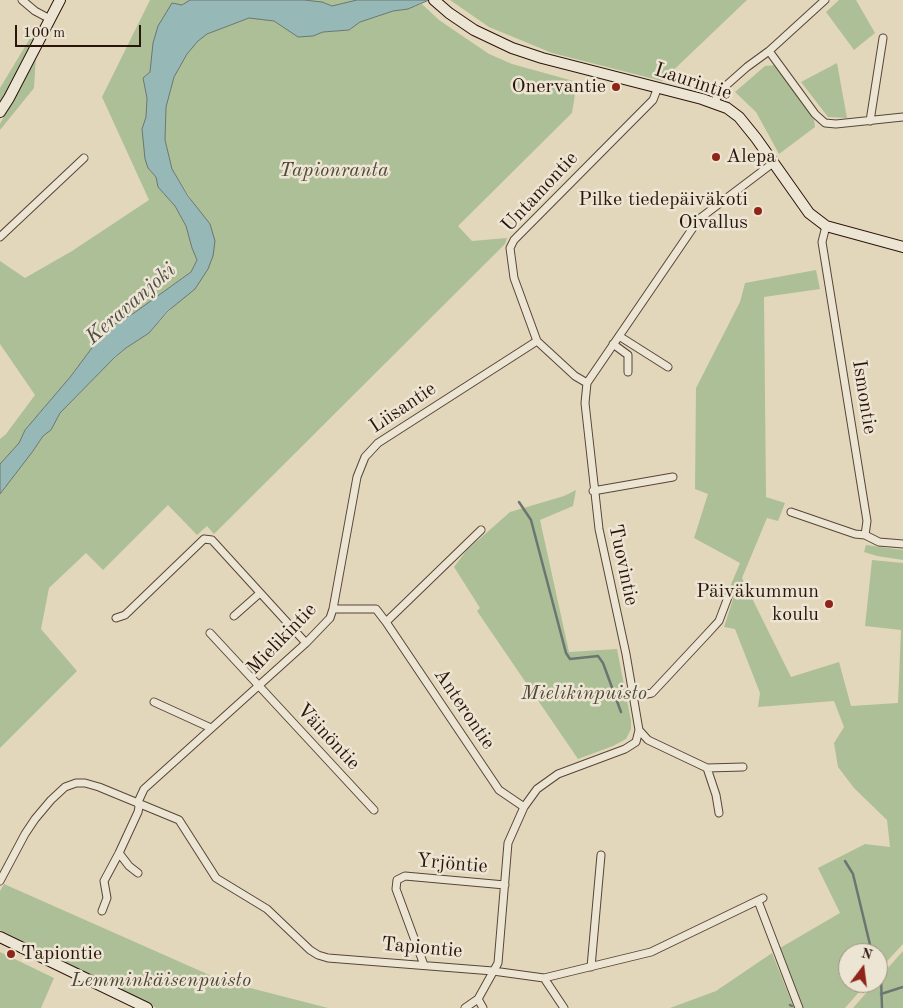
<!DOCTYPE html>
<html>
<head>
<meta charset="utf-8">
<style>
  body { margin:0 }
  #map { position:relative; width:903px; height:1008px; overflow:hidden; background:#e3d7bb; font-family:"Old Standard TT",serif }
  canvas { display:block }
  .north { position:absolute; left:838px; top:943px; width:50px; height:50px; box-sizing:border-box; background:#ede5d3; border:1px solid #9f9183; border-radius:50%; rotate:15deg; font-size:14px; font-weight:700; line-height:20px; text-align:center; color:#2a140b }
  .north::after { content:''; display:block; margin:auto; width:18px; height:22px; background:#8f2418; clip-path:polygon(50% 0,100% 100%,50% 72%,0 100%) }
  .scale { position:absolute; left:15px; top:25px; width:126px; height:22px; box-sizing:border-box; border:2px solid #2a140b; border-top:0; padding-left:6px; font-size:15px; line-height:18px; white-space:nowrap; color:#2a140b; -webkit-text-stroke:4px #ede5d3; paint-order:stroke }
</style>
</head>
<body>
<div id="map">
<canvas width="903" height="1008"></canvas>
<div class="north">N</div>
<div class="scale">100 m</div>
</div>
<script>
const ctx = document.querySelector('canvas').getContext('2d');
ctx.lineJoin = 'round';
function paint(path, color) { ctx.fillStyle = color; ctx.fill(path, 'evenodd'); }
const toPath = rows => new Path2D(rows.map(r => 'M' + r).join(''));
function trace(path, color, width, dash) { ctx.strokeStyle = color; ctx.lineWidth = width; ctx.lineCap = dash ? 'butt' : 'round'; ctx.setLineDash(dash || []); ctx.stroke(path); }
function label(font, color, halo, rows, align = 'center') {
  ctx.font = font + ' "Old Standard TT",serif'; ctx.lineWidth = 5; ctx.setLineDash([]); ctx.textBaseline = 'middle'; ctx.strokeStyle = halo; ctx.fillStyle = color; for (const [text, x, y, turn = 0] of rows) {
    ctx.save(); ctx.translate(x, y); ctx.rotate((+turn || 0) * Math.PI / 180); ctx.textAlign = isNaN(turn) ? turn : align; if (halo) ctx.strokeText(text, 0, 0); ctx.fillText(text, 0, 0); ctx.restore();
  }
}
paint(toPath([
  [150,0,190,0,182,5,152,60,150,72,143,79,147,98,146,117,142,129,148,168,156,177,158,187,175,206,186,226,192,248,197,260,191,272,134,313,113,325,91,349,71,376,25,430,19,443,0,464,0,439,6,434,35,395,0,344,0,261,25,278,72,251,149,200,102,97],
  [304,0,357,0,332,6,322,2],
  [450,0,747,0,662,81,552,53,489,27],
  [839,0,856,0,875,33,854,50,826,12],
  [422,4,439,20,489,54,512,64,577,82,572,113,458,226,472,241,507,238,505,244,214,534,207,526,197,535,168,505,103,570,86,553,49,588,41,629,77,671,0,748,0,494,33,451,43,436,51,430,60,413,104,368,126,348,149,333,208,269,198,210,172,169,165,140,166,107,174,77,187,54,198,40,207,34,249,18,274,21,298,37,313,36,323,32,349,30,360,22,393,11,408,9],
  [35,30,38,32,7,92,0,102,0,88],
  [36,55,34,88,0,130,0,124],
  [837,63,847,118,828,117,801,82],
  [776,65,814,119,815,127,779,154,756,112,735,92,765,66],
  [816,270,820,289,764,297,766,497,785,503,778,521,767,518,742,578,791,677,839,662,851,706,898,703,901,630,865,626,872,560,903,563,903,944,878,971,878,953,848,953,848,983,867,983,845,1008,803,1008,780,948,840,913,818,868,865,844,890,847,887,820,854,788,838,767,834,743,844,727,834,701,758,707,760,693,735,629,724,627,736,590,730,587,740,563,694,538,708,494,695,489,696,388,740,302,745,283],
  [576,490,573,506,540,520,569,652,617,649,631,721,631,729,626,739,613,746,578,759,477,611,480,608,454,567,467,550,510,512,564,496],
  [866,545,903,550,903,560,877,556,864,552],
  [4,884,223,981,328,1008,156,1008,132,995,0,930,0,891],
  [903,951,903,1008,853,1008,875,983,878,983,878,979],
  [0,952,54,978,41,1008,0,1008],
  [772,953,794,1008,670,1008,716,991]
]), '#adbf96');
const water = toPath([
  [190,0,304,0,322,2,332,6,357,0,429,0,408,9,393,11,360,22,349,30,323,32,313,36,298,37,274,21,249,18,207,34,198,41,187,54,174,77,166,107,165,140,172,169,188,196,210,224,215,241,213,256,208,269,195,289,168,311,149,333,126,348,114,358,60,413,51,430,43,436,33,451,0,494,0,464,19,443,25,430,71,376,91,349,113,325,134,313,191,272,197,260,192,248,186,226,175,206,158,187,156,177,148,168,145,159,142,129,146,117,147,98,143,78,150,72,153,43,158,26,172,3,182,5,190,0]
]);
paint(water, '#96b8b6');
trace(water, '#6b7672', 1);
trace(toPath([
  [519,502,531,520,566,653,570,659,598,656,603,663,621,712],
  [845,861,853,874,872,953],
  [881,977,882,1008],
  [881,994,903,987],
  [790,1005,792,1006]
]), '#6b7672', 2.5);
const street = toPath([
  [22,0,35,11,50,19],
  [769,51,815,114,825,123,836,124,903,117],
  [714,103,721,90,747,67,769,51,825,0],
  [870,121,883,38],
  [826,226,822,242,867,521,865,535,879,542,903,544],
  [0,237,84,158],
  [619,336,668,367],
  [537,341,514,278,510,248,514,240,653,100,658,87],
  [613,344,628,355,628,372],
  [593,491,673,477],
  [791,512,855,534,865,535],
  [333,609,357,477,365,457,378,443,537,341,575,376,587,383],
  [234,616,260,593],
  [116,618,125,615,204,539,212,540,306,643],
  [386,622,499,790,524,807],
  [210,633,374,810],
  [633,697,652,693,708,633,719,621,730,592],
  [154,702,211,728],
  [639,730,648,740,707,768,743,767],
  [707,768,716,795,719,813],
  [119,853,129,866,138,873],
  [0,881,25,834,35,819,51,800,65,787,76,783,85,783,99,787,179,820,216,878,267,909,310,950,318,955,328,958,493,971,544,978,651,952,763,898],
  [758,901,799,1008],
  [102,911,107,898,104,881,119,853,138,812,139,807,138,802,144,789,306,643,330,618,333,609,376,609,386,622,481,530],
  [424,965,396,889,397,880,405,876,505,885],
  [591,967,601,855],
  [544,978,564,1008],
  [478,999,483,1008],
  [465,1008,478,999,498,963,508,843,524,807,537,789,558,774,625,749,636,742,639,730,626,654,599,529,585,403,587,383,699,219,773,163]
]);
const secondary = toPath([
  [434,0,449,13,474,30,512,48,542,58,702,99,727,108,739,117,756,138,809,213,826,226,903,247],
  [0,112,9,98,60,0],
  [0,937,147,1008]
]);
trace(street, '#584537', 9);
trace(secondary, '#2a140b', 12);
trace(street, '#ede5d3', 7);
trace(secondary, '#ede5d3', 10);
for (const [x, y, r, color] of [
  [616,87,5,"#8f2418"],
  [716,157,5,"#8f2418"],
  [758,211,5,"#8f2418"],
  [829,604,5,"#8f2418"],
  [11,954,5,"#8f2418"]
]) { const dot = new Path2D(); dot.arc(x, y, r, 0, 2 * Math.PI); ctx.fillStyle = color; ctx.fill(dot); trace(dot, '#ede5d3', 2); }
label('20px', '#2a140b', '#ede5d3', [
  ["Laurintie",693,82,18],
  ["Untamontie",540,192,-47],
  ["Ismontie",864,397,81],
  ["Liisantie",403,408,-34],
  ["Tuovintie",623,565,78],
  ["Mielikintie",282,639,-46],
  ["Anterontie",464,709,56],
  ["Väinöntie",328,737,47],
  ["Yrjöntie",452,864,5],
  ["Tapiontie",422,948,5]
]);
label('20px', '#2a140b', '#ede5d3', [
  ["Onervantie",606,87],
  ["Alepa",726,157,"left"],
  ["Pilke tiedepäiväkoti",748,200],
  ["Oivallus",748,223],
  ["Päiväkummun",819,592],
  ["koulu",819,615],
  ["Tapiontie",21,954,"left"]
], 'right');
label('italic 20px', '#514735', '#ede5d3', [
  ["Tapionranta",334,171],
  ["Mielikinpuisto",584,694],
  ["Lemminkäisenpuisto",161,981]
]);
label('italic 21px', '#504d47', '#ede5d3', [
  ["Keravanjoki",131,304,-41]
]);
</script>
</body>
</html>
